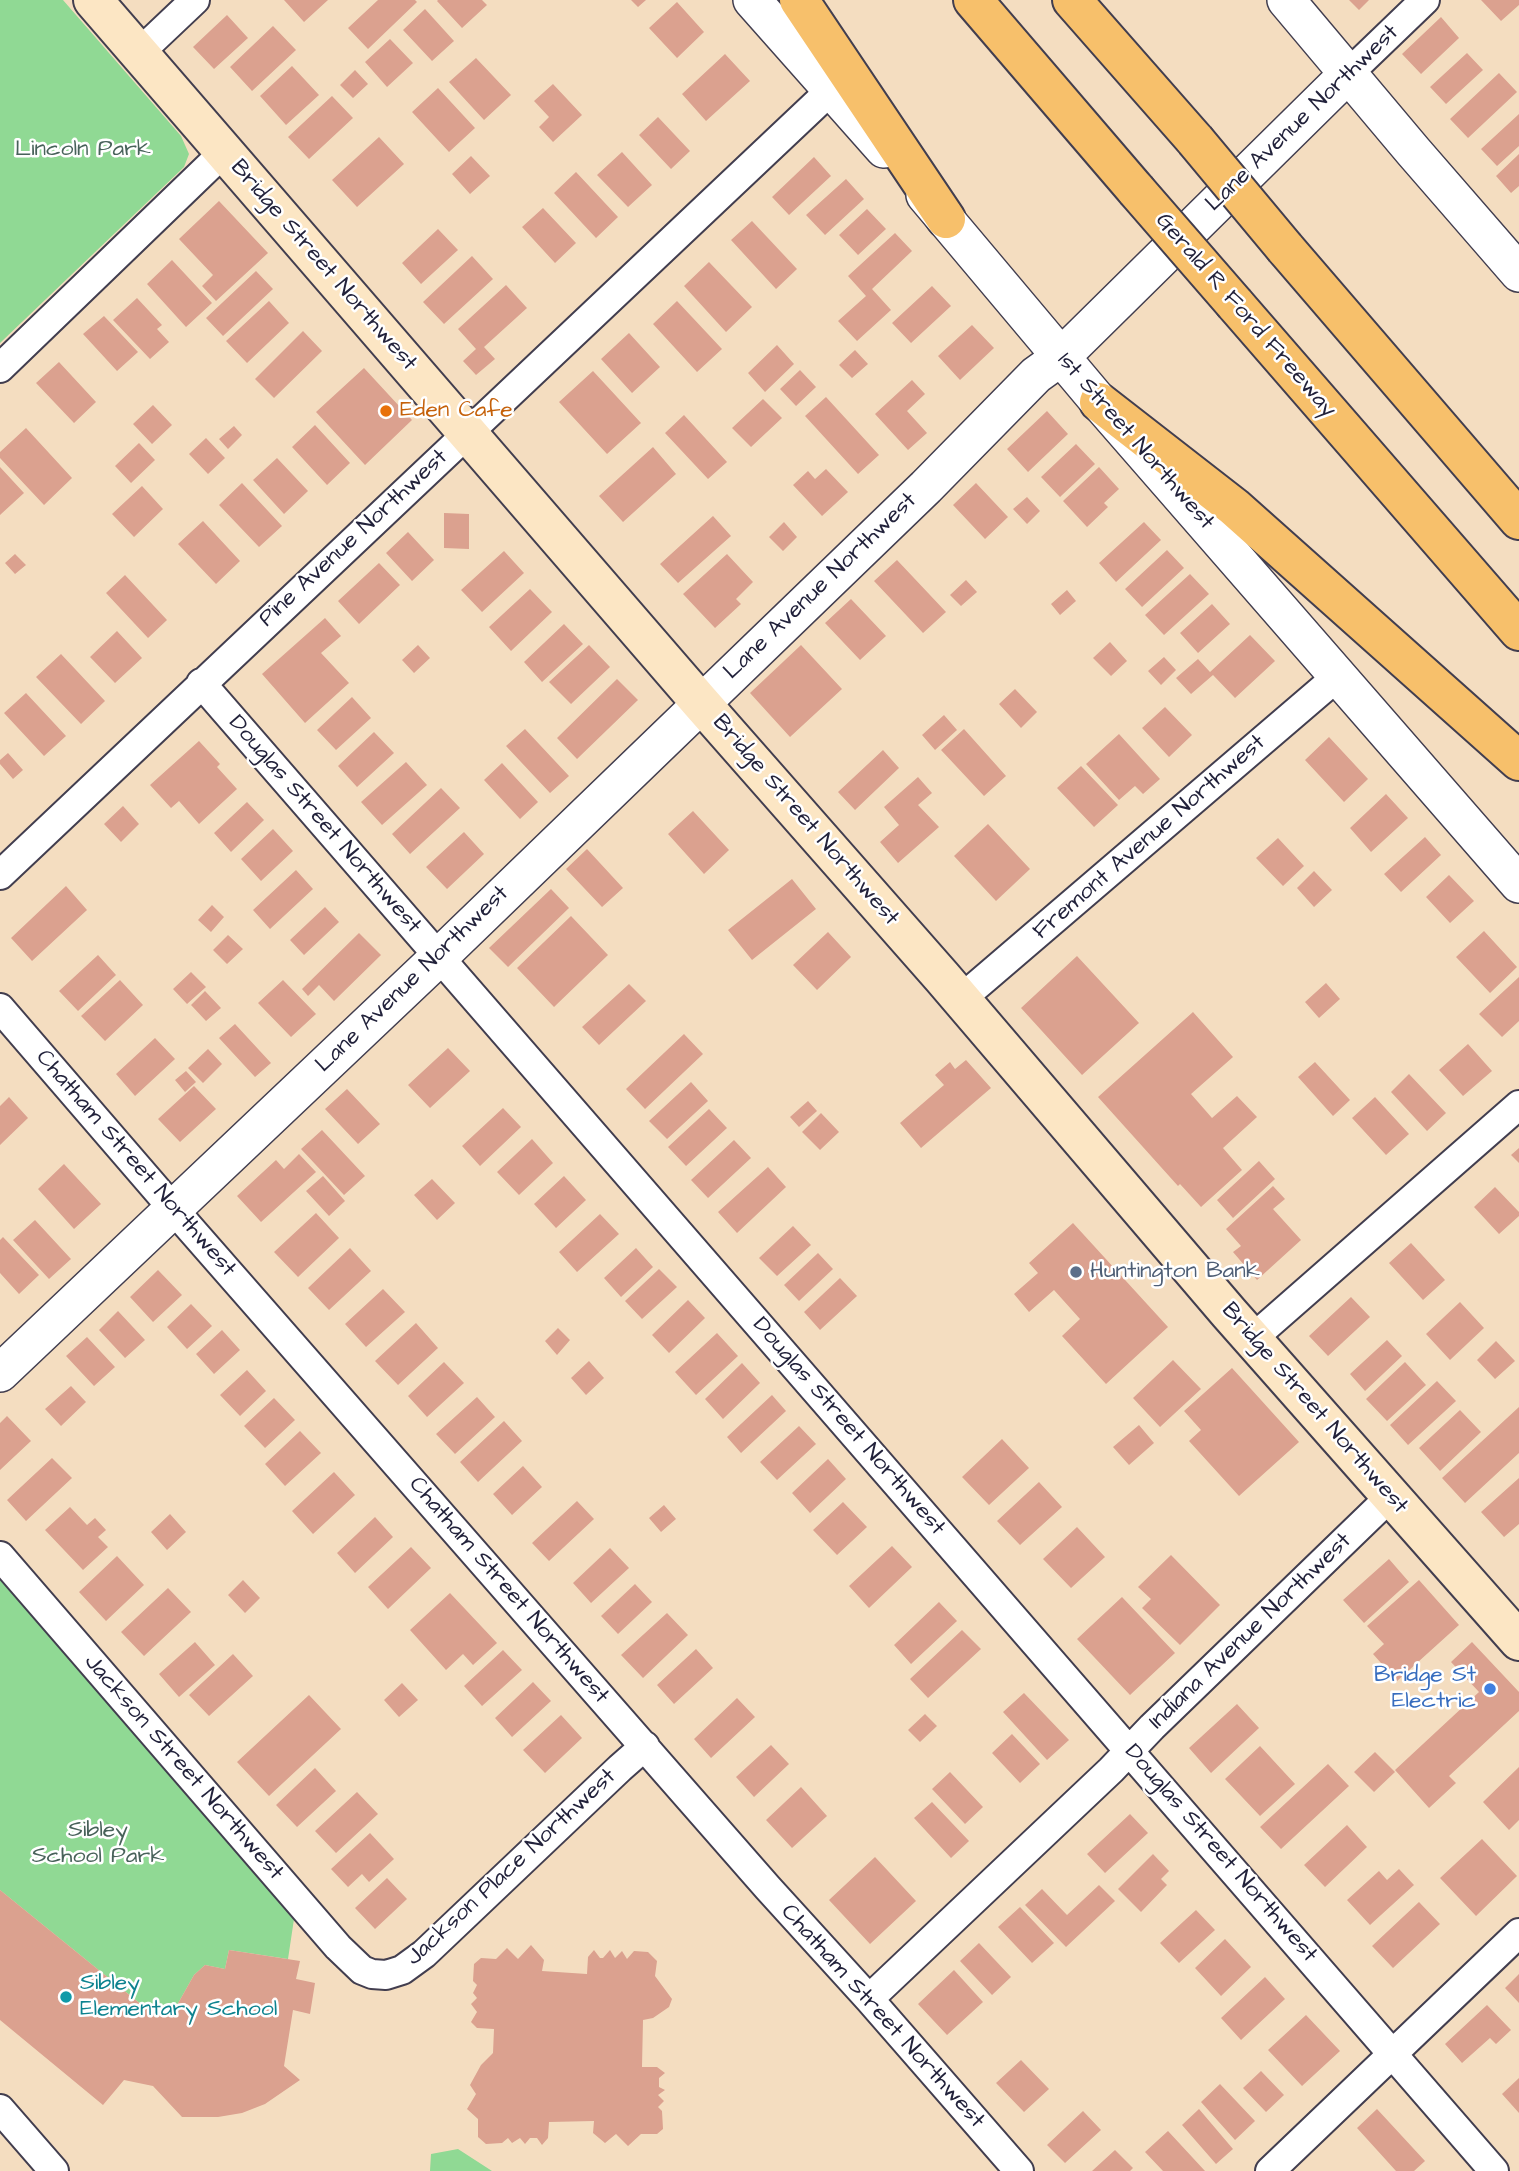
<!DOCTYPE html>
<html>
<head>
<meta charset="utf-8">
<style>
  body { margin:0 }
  canvas { display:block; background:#f4ddc0 }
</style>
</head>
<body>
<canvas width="1519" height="2171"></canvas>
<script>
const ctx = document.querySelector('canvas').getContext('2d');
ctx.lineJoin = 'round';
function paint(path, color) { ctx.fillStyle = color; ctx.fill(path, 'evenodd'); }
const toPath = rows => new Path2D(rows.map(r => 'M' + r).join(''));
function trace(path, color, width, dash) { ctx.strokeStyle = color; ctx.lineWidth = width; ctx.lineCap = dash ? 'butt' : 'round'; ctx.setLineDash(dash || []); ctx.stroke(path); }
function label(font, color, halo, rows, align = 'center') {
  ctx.font = font + ' "Architects Daughter",sans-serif'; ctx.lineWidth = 5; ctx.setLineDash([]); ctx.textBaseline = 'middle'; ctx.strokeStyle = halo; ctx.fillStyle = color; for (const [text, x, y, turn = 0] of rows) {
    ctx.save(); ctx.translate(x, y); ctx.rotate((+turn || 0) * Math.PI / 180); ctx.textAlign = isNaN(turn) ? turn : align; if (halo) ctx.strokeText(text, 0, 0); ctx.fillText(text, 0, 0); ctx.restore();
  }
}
paint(toPath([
  [0,0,63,0,181,136,189,154,184,167,0,343],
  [0,1579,294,1919,288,1959,229,1950,225,1969,205,1965,194,1975,176,2007,174,2015,148,2010,0,1890],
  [458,2149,492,2171,430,2171,431,2154]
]), '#90d994');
paint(toPath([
  [284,0,328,0,304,22],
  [378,0,415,0,417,2,368,49,348,28],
  [438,0,482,0,487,5,462,28,437,1],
  [631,0,646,0,638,7],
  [1349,0,1369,0,1359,10],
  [1481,0,1519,0,1519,5,1501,21],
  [677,2,704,32,677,58,649,28],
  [425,9,454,41,432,61,403,30],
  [227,15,248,38,214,69,193,47],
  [1441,17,1459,38,1421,74,1402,54],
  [273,26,296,50,252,91,230,67],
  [390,39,413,63,387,87,365,62],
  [1467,53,1483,70,1446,104,1430,87],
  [725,54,750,81,706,121,682,94],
  [476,58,511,95,484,120,449,82],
  [292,66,319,95,286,125,260,96],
  [355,70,368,84,353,98,340,85],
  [1499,73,1517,92,1468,138,1450,119],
  [553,84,582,115,553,142,539,127,549,117,534,101],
  [438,88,475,128,449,152,412,112],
  [332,96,353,118,309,159,288,137],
  [1519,114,1519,146,1497,166,1481,149],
  [658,117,690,151,671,169,639,135],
  [379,137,404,164,357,207,332,180],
  [622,152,652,185,628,207,597,175],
  [1519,154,1519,186,1511,193,1496,176],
  [471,156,490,176,470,194,452,174],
  [814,157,831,176,789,215,772,197],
  [576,172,618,217,596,238,554,193],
  [846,179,864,199,825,235,806,215],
  [219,201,268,253,216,301,202,286,213,275,179,239],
  [543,208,576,243,555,263,522,227],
  [867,209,886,229,858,255,839,235],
  [752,221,797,269,776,289,731,240],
  [438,229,458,250,421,284,402,263],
  [895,233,912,251,872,289,891,310,857,341,838,321,866,296,848,276],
  [472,256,493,279,444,324,423,302],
  [172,260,212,303,186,327,147,284],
  [709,262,752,307,726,332,684,286],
  [256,271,273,289,223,336,206,318],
  [506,285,527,308,484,347,495,359,476,375,463,361,476,349,458,329],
  [932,286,951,306,911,343,892,323],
  [137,298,162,325,157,329,169,342,150,359,113,320],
  [269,301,289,323,247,363,226,341],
  [677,301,722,349,697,372,653,324],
  [104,316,138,352,117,371,83,334],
  [972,325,994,348,960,380,938,356],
  [303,331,322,351,274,398,255,379],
  [629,333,660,367,632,393,601,359],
  [777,345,794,364,765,392,748,373],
  [855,350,868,364,852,378,839,365],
  [59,362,96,402,74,423,36,383],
  [364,368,412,420,365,465,316,412],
  [800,370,816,387,796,406,780,389],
  [593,371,641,423,607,454,559,402],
  [912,380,925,394,907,411,927,433,908,450,875,414],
  [826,397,879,455,858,474,805,416],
  [763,399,782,418,751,447,732,428],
  [153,405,172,425,152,444,133,424],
  [1047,411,1068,434,1028,472,1007,449],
  [684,415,727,462,708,479,665,433],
  [315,425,350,463,327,485,292,447],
  [234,426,242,435,228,449,219,439],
  [26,428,72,478,44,505,0,458,0,452],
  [206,438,225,458,208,474,189,454],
  [139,443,155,460,131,483,115,466],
  [1076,444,1095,464,1060,497,1041,477],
  [653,447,676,474,623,522,599,496],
  [277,458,308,491,284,514,253,480],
  [0,467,24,493,0,515],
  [1099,467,1119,489,1104,503,1108,507,1087,527,1063,501],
  [826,469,848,492,822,516,793,485,808,471,815,479],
  [242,483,282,526,259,547,219,505],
  [976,483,1008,517,985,539,953,505],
  [142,486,163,509,134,537,112,514],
  [1027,497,1040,511,1027,524,1013,509],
  [444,513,469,514,469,549,444,548],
  [713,516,731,536,678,583,660,564],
  [203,521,240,561,216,584,178,544],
  [784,522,797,537,783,551,769,537],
  [1144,522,1161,540,1116,582,1099,563],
  [408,532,434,560,412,581,386,553],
  [1167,550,1184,568,1142,607,1125,589],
  [504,551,524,573,482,612,461,590],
  [15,554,26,565,15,574,5,563],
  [727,554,753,582,736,599,741,604,715,628,683,594],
  [897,560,946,612,923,633,874,581],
  [379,563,400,585,359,624,338,601],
  [1190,574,1209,594,1164,635,1145,615],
  [125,575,167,620,148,638,106,593],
  [966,580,977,592,961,606,950,595],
  [530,589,552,612,511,651,489,627],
  [1067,590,1076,601,1060,615,1051,604],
  [851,599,886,636,860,660,825,623],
  [1212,604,1230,624,1198,653,1180,633],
  [325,618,341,636,321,653,349,683,305,723,262,674],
  [564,624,583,644,542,682,524,662],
  [117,631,142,658,115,683,90,657],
  [1250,635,1275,661,1235,698,1213,675,1191,694,1176,678,1198,659,1210,672],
  [1110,642,1127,661,1111,676,1093,658],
  [418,645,430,658,414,673,402,660],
  [589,645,610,667,571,704,549,682],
  [801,645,842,689,790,737,750,693],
  [61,654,105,701,81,724,36,677],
  [1164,657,1176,670,1161,685,1148,671],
  [617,679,638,700,577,759,557,738],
  [1015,689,1037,712,1021,728,999,704],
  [26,693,66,736,44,756,4,713],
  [352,697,371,718,336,750,317,730],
  [1165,707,1192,735,1169,757,1142,728],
  [944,715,957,730,935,750,922,735],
  [525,729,569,776,550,793,506,746],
  [964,729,1006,776,984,796,941,750],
  [374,732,394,753,357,787,338,766],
  [1119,734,1160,779,1143,794,1135,786,1119,800,1086,764],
  [1329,737,1368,779,1344,802,1305,760],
  [199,741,220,764,217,767,237,789,199,824,179,801,171,808,150,785],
  [883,750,899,768,855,810,838,792],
  [8,753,23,770,13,779,0,764,0,760],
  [406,762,427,785,382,825,361,802],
  [502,763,538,802,520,819,484,780],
  [1081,766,1118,805,1094,827,1057,788],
  [918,777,932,793,918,805,939,827,898,863,880,842,899,825,884,807],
  [441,788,460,808,410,854,392,834],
  [1386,794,1408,818,1371,852,1350,828],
  [247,802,264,820,231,852,214,833],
  [123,806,139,824,121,842,104,824],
  [693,811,729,850,704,874,668,834],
  [988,824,1030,869,996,901,954,856],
  [273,829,293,851,261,881,241,859],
  [464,832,484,854,447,889,426,867],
  [1425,837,1441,855,1401,892,1384,874],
  [1278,838,1304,866,1283,886,1256,858],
  [587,849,623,888,602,907,566,869],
  [296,870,313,889,270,929,253,910],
  [1314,871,1332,890,1314,907,1297,888],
  [1449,875,1474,901,1450,923,1426,897],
  [792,879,816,909,752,960,728,930],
  [66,886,87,910,32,961,11,938],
  [551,889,569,908,508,967,489,948],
  [212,905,224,917,211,932,198,920],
  [325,907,339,922,304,955,290,940],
  [571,916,608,955,554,1007,517,968],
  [1484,931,1517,967,1490,993,1456,957],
  [828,932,851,957,817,990,793,965],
  [359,933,381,955,334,1001,319,985,308,996,302,989],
  [228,935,243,949,227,964,213,950],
  [98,955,116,975,78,1011,59,991],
  [1077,956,1139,1023,1082,1075,1021,1008],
  [191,972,206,987,187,1004,173,989],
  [1519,977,1519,1021,1502,1037,1479,1014],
  [120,980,143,1005,105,1041,81,1016],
  [283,980,316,1014,291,1037,258,1003],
  [1326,983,1340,999,1319,1018,1305,1002],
  [629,984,646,1001,599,1045,582,1027],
  [205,991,221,1008,206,1021,191,1005],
  [1193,1012,1233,1057,1191,1094,1212,1118,1237,1096,1257,1117,1223,1148,1242,1170,1201,1207,1180,1184,1178,1186,1098,1097],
  [235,1024,271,1063,255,1077,219,1038],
  [684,1034,703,1054,645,1109,626,1089],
  [155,1038,175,1059,135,1096,116,1074],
  [1468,1044,1492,1071,1463,1096,1439,1070],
  [448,1048,470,1071,430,1108,408,1085],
  [208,1049,222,1064,203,1083,188,1068],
  [966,1060,991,1088,921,1148,900,1123,944,1085,935,1075,950,1062,955,1069],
  [1315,1062,1350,1100,1333,1116,1298,1077],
  [186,1071,196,1082,185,1092,175,1080],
  [1409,1074,1446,1113,1427,1131,1391,1092],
  [691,1082,708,1101,667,1139,649,1121],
  [194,1086,216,1109,180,1142,158,1119],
  [347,1089,380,1124,358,1144,325,1109],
  [9,1097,28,1118,0,1145,0,1106],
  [1375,1097,1409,1134,1386,1155,1352,1118],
  [808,1101,817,1111,799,1127,790,1117],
  [503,1108,521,1127,480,1166,462,1146],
  [709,1109,727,1128,686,1166,668,1147],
  [821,1113,839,1132,820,1150,802,1132],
  [322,1130,365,1176,344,1195,301,1149],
  [532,1139,553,1163,519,1195,497,1172],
  [734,1140,751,1158,708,1198,691,1180],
  [1519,1148,1519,1163,1511,1155],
  [299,1154,316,1172,261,1222,237,1196,276,1160,284,1169],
  [1259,1161,1275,1179,1233,1218,1217,1200],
  [64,1164,101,1204,74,1229,38,1189],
  [768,1167,786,1187,737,1233,718,1212],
  [323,1176,345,1201,329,1216,306,1191],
  [564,1176,586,1200,556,1228,534,1204],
  [432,1179,455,1203,437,1220,414,1195],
  [1273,1186,1285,1199,1273,1209,1301,1240,1257,1280,1233,1252,1241,1246,1226,1229],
  [1495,1187,1519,1212,1519,1216,1499,1234,1474,1207],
  [316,1213,339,1238,298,1277,274,1252],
  [600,1214,619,1234,577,1272,559,1252],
  [35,1220,71,1259,49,1279,13,1240],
  [1073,1223,1168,1327,1106,1384,1062,1336,1080,1319,1054,1290,1029,1312,1014,1294,1038,1273,1029,1263],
  [793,1226,811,1245,777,1276,759,1258],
  [3,1237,39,1275,19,1294,0,1273,0,1240],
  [1411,1243,1445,1280,1423,1300,1389,1263],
  [350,1248,371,1271,329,1310,308,1288],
  [636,1248,653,1267,621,1297,604,1278],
  [818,1253,833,1269,799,1301,784,1285],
  [659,1269,677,1287,642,1319,625,1301],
  [158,1270,182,1295,153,1322,130,1297],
  [840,1278,857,1296,820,1330,804,1312],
  [383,1289,405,1312,366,1347,345,1324],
  [1351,1297,1370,1317,1328,1356,1309,1336],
  [688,1300,705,1318,669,1353,652,1335],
  [1460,1302,1484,1328,1450,1360,1426,1334],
  [191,1304,212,1326,187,1349,167,1327],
  [118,1311,145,1340,125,1358,99,1330],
  [416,1323,438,1348,398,1385,375,1361],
  [558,1328,570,1340,557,1355,545,1341],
  [222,1330,240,1350,214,1374,196,1354],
  [717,1333,738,1356,696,1395,675,1372],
  [87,1337,115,1367,94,1386,66,1356],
  [1387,1340,1402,1356,1365,1391,1350,1374],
  [1496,1341,1515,1361,1495,1379,1477,1360],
  [1173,1360,1201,1389,1160,1427,1133,1398],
  [589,1361,604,1378,586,1395,571,1378],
  [444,1362,464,1383,427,1417,408,1396],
  [1405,1362,1426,1385,1387,1421,1366,1399],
  [742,1363,760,1383,723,1419,705,1399],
  [1232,1368,1299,1442,1239,1496,1189,1441,1201,1430,1184,1411],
  [247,1370,266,1391,240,1416,220,1395],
  [1437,1381,1456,1401,1408,1445,1390,1425],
  [71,1386,86,1402,61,1426,45,1409],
  [772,1395,786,1411,741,1453,727,1437],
  [477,1397,495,1417,455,1454,436,1434],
  [274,1398,295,1420,265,1448,244,1426],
  [1519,1407,1519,1453,1465,1503,1442,1478],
  [1460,1410,1481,1432,1440,1471,1419,1448],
  [7,1416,31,1441,0,1470,0,1423],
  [504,1421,522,1441,478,1482,460,1462],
  [1139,1425,1154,1443,1129,1465,1113,1447],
  [799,1426,816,1444,777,1480,760,1462],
  [300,1431,321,1453,285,1486,265,1464],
  [1002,1439,1029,1468,989,1505,962,1477],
  [52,1458,72,1478,26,1521,7,1500],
  [828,1459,846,1479,810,1513,792,1493],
  [523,1466,542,1487,512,1515,493,1494],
  [334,1472,355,1495,313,1534,292,1511],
  [1519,1478,1519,1524,1504,1537,1481,1512],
  [1039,1482,1062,1507,1020,1545,997,1521],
  [577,1501,594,1519,549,1561,532,1543],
  [843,1502,867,1527,837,1555,813,1530],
  [664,1505,676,1519,661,1532,649,1518],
  [70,1507,87,1525,95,1518,106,1530,98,1537,108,1547,83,1570,45,1530],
  [170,1514,186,1532,167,1550,151,1532],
  [375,1517,393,1537,355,1573,337,1553],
  [1077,1527,1105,1557,1071,1588,1043,1559],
  [892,1546,912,1567,869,1608,849,1586],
  [411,1547,431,1568,388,1609,368,1587],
  [610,1548,629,1568,591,1603,573,1583],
  [1171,1555,1220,1605,1180,1645,1142,1608,1151,1599,1138,1587],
  [117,1556,144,1585,106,1621,79,1592],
  [1389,1559,1409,1582,1364,1623,1343,1600],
  [243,1580,260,1598,245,1613,228,1595],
  [1419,1580,1459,1625,1397,1681,1373,1654,1384,1644,1367,1626],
  [635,1584,652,1602,618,1634,601,1616],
  [168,1588,191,1612,144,1656,121,1632],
  [450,1593,497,1643,473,1665,463,1654,446,1670,410,1630],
  [1122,1597,1175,1653,1130,1695,1077,1639],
  [939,1602,957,1621,911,1664,894,1645],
  [667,1613,688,1635,643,1678,621,1655],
  [962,1630,981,1649,928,1698,910,1679],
  [195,1642,215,1665,179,1697,159,1674],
  [1472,1642,1519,1692,1519,1711,1449,1776,1456,1783,1429,1808,1395,1770,1479,1692,1451,1662],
  [696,1649,713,1668,674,1704,657,1685],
  [503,1650,522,1670,482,1706,464,1686],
  [233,1654,253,1676,209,1716,189,1695],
  [533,1682,551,1701,512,1737,495,1718],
  [402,1683,418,1700,399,1717,384,1700],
  [1024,1693,1069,1740,1047,1760,1003,1712],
  [309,1695,341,1729,269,1796,237,1762],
  [737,1698,755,1717,711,1758,694,1739],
  [1237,1704,1259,1728,1211,1773,1189,1748],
  [925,1714,937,1726,920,1742,908,1730],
  [561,1715,582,1738,545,1773,523,1750],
  [1012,1734,1040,1764,1020,1783,992,1753],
  [771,1745,789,1764,754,1797,736,1777],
  [1260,1746,1295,1784,1260,1816,1225,1779],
  [1375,1752,1395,1772,1374,1792,1354,1772],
  [1328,1764,1349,1786,1281,1849,1260,1827],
  [1519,1767,1519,1820,1509,1830,1483,1802],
  [315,1768,336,1791,297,1827,276,1805],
  [950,1772,983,1807,965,1824,932,1789],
  [801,1787,827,1816,792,1848,766,1820],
  [357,1792,378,1814,336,1853,315,1831],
  [932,1802,969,1841,951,1858,914,1818],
  [1130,1814,1148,1833,1105,1873,1087,1854],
  [1347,1825,1367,1847,1325,1887,1304,1865],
  [370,1833,394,1859,369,1882,362,1874,348,1887,331,1869],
  [1482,1839,1517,1876,1476,1916,1440,1878],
  [1153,1854,1169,1871,1161,1879,1167,1885,1141,1912,1118,1889],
  [875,1857,916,1901,870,1944,829,1900],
  [1399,1869,1414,1885,1370,1925,1347,1900,1379,1871,1387,1880],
  [387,1878,407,1899,375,1929,355,1908],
  [1099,1885,1115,1901,1066,1947,1025,1905,1042,1889,1067,1915],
  [0,1890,148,2010,174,2015,176,2007,194,1975,205,1965,225,1969,229,1950,300,1961,296,1979,315,1983,310,2014,293,2010,284,2066,300,2080,265,2104,242,2113,218,2117,182,2117,153,2086,124,2080,103,2105,0,2020],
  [1419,1902,1440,1924,1393,1968,1372,1946],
  [1020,1907,1054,1943,1032,1963,998,1927],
  [1196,1910,1215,1930,1179,1963,1160,1943],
  [1225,1939,1251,1967,1221,1996,1195,1968],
  [979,1943,1011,1977,992,1995,960,1961],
  [531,1945,544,1960,542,1971,587,1974,588,1957,594,1950,600,1958,603,1958,610,1950,615,1958,622,1951,627,1959,634,1951,648,1952,657,1961,655,1976,672,1999,669,2007,653,2018,643,2020,642,2067,657,2067,665,2073,659,2078,659,2087,665,2090,658,2095,664,2101,658,2107,662,2111,663,2129,657,2134,641,2134,628,2146,616,2134,605,2143,593,2133,594,2121,549,2122,548,2138,542,2145,537,2138,530,2138,525,2144,520,2138,512,2143,508,2138,502,2143,486,2144,478,2137,478,2119,467,2109,476,2094,470,2085,481,2065,493,2053,494,2029,477,2028,471,2022,477,2012,471,2004,477,1998,473,1993,477,1985,473,1981,474,1964,481,1958,496,1959,507,1948,518,1959],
  [954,1970,983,2002,947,2035,918,2004],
  [1519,1974,1519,2003,1505,1988],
  [1265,1977,1285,1999,1241,2040,1221,2018],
  [1487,2005,1511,2030,1496,2044,1490,2038,1462,2063,1445,2044],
  [1306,2015,1340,2051,1302,2086,1268,2050],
  [1021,2060,1049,2089,1024,2112,996,2083],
  [1261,2071,1284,2095,1266,2112,1243,2088],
  [1519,2078,1519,2113,1502,2094],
  [1220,2084,1255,2121,1235,2140,1201,2102],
  [1199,2109,1233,2149,1216,2164,1182,2125],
  [1377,2109,1425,2161,1414,2171,1396,2171,1357,2128],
  [1083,2111,1101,2130,1065,2163,1047,2145],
  [1168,2131,1205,2171,1163,2171,1145,2152],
  [1115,2150,1133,2168,1130,2171,1092,2171]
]), '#dba18f');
const minor = toPath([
  [139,53,195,0],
  [1349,73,1425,0],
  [0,368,224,152],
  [201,683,1494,2171],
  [0,875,831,90],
  [961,999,1338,676],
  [0,1008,188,1226,768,1888,869,1999,1019,2171],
  [1252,1339,1519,1105],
  [0,1556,338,1947,362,1970,372,1974,386,1975,402,1970,424,1954,620,1768,645,1746],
  [869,1999,1111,1770,1152,1727,1391,1496],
  [0,2109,54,2171],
  [1270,2171,1519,1933]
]);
const tertiary = toPath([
  [752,0,884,149],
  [1286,0,1413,151,1519,273],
  [925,195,1099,402,1519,884],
  [0,1373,439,957,926,487,1036,375,1061,357,1349,73]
]);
const secondary = toPath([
  [93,0,700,702,942,977,1229,1313,1519,1641]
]);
const motorway = toPath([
  [799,0,946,219],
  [973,0,1136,190],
  [1072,0,1195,140],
  [1285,248,1519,520],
  [1235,304,1519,631],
  [1099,402,1234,507,1519,761]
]);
trace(minor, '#423e4f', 32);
trace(tertiary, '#423e4f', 40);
trace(secondary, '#423e4f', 42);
trace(motorway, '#423e4f', 42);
trace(minor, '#fff', 28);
trace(tertiary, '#fff', 37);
trace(secondary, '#fce6c4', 38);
trace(motorway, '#f7c06b', 38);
const motorwayBridge = toPath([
  [1195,140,1285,248],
  [1136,190,1235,304]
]);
trace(motorwayBridge, '#423e4f', 42, []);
trace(motorwayBridge, '#f7c06b', 38);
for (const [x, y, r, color] of [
  [386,411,7,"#e8710a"],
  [1076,1272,7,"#5c6f8a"],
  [1490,1689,7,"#3f7fe0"],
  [66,1997,7,"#0f9aa8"]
]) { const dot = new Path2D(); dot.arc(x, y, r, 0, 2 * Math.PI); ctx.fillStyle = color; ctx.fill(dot); trace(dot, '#fff', 2.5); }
label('23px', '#22223b', '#fff', [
  ["Lane Avenue Northwest",1303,119,-44],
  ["Bridge Street Northwest",323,266,49],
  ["Gerald R Ford Freeway",1245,316,49],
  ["1st Street Northwest",1135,442,49],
  ["Pine Avenue Northwest",354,539,-43],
  ["Lane Avenue Northwest",821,587,-44],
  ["Bridge Street Northwest",805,821,49],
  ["Douglas Street Northwest",324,825,49],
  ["Fremont Avenue Northwest",1150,838,-41],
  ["Lane Avenue Northwest",413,980,-44],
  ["Chatham Street Northwest",135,1164,49],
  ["Bridge Street Northwest",1314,1409,49],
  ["Douglas Street Northwest",848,1427,49],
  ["Chatham Street Northwest",508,1591,49],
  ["Indiana Avenue Northwest",1251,1632,-44],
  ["Jackson Street Northwest",183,1768,49],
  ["Douglas Street Northwest",1220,1854,49],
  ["Jackson Place Northwest",512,1868,-43],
  ["Chatham Street Northwest",882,2017,48]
]);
label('23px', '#48625a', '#fff', [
  ["Lincoln Park",83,150],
  ["Sibley",98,1831],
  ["School Park",98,1857]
]);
label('23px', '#c56008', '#fff', [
  ["Eden Cafe",400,411]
], 'left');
label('23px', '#4e5e75', '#fff', [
  ["Huntington Bank",1090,1272]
], 'left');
label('23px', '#366cbe', '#fff', [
  ["Bridge St",1476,1676],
  ["Electric",1476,1702]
], 'right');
label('23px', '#0d838f', '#fff', [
  ["Sibley",80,1984],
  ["Elementary School",80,2010]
], 'left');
</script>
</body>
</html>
